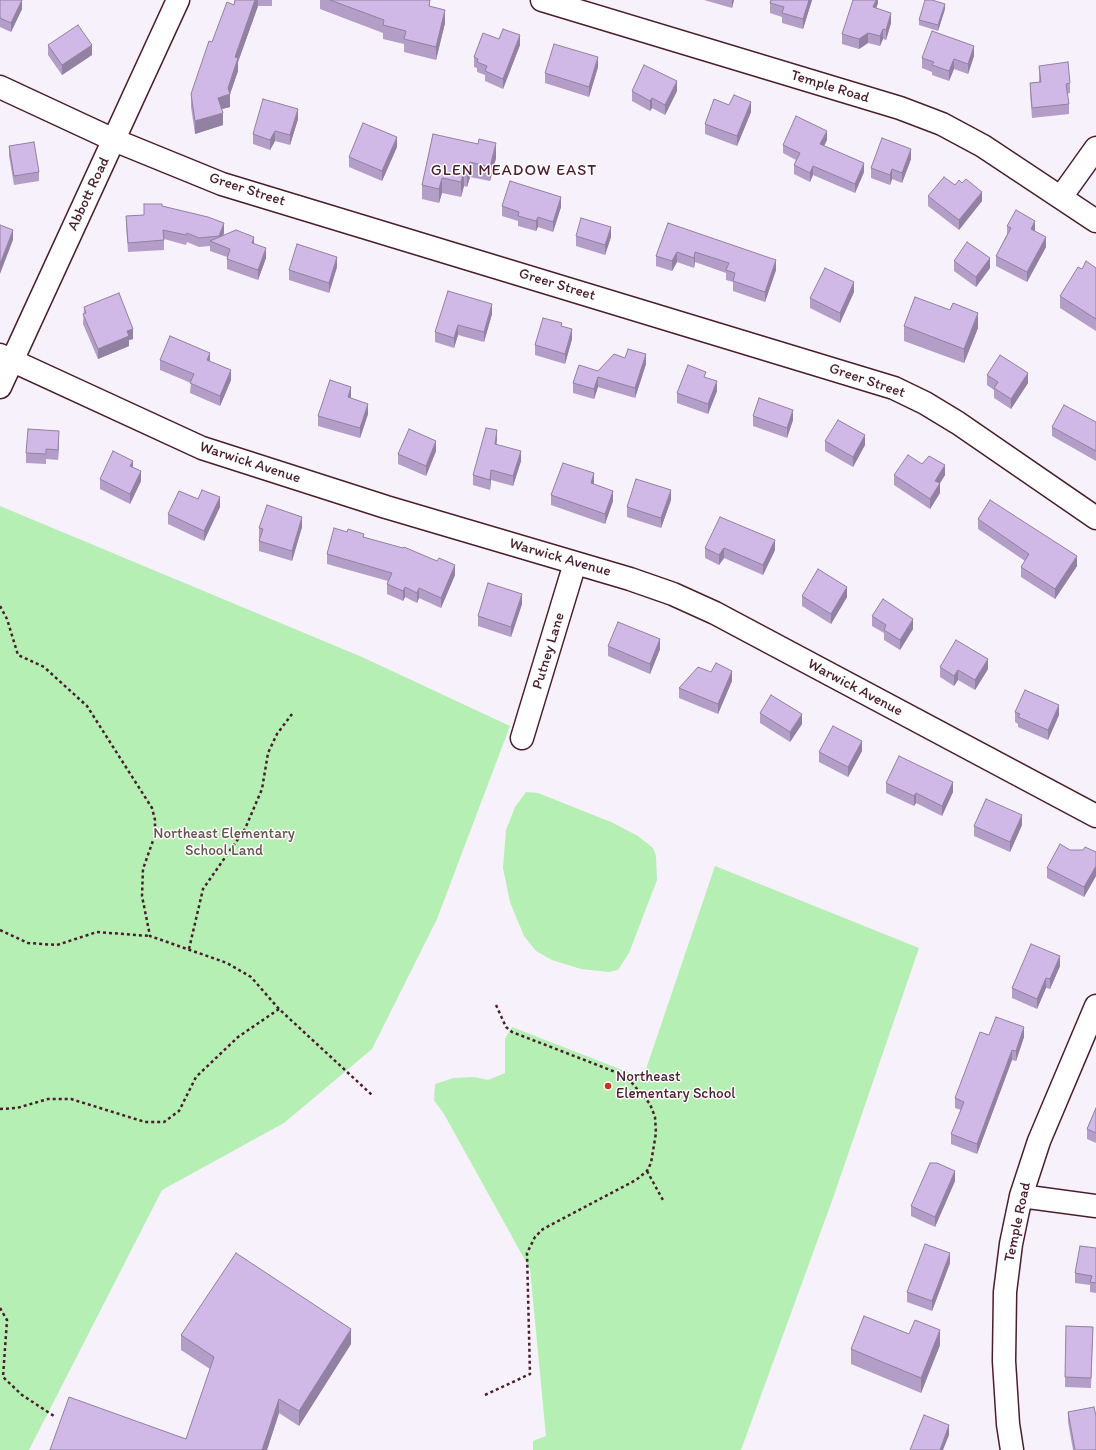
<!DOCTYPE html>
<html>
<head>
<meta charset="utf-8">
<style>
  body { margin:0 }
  canvas { display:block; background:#f6f1fa }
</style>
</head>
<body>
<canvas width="1096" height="1450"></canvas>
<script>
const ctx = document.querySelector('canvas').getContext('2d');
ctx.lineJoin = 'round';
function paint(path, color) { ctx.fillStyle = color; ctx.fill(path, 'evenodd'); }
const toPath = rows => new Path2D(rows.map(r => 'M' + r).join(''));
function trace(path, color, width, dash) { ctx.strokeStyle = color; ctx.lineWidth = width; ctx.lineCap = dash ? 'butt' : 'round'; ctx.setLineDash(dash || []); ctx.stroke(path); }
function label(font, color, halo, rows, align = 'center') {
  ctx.font = font + ' Itim,sans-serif'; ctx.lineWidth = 3; ctx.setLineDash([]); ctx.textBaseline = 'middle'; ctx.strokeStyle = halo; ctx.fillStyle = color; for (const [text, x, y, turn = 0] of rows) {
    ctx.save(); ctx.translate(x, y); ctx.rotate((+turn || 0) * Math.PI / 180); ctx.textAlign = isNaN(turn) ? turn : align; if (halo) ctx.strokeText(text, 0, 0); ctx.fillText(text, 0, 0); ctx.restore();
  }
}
paint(toPath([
  [0,506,362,657,510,726,437,919,372,1049,284,1123,162,1190,29,1450,0,1450],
  [526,792,538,793,611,822,638,836,653,848,656,856,657,880,629,953,618,970,609,972,581,969,552,960,536,951,524,936,510,902,503,868,506,830,515,807],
  [715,866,919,948,833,1198,741,1450,533,1450,533,1441,546,1436,530,1269,444,1114,434,1100,435,1084,454,1078,474,1077,488,1080,505,1073,505,1039,512,1027,643,1078]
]), '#b5efb4');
const minor = toPath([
  [542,0,900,108,942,124,983,146,1096,221],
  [0,87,114,140,222,184,894,388,925,403,958,423,1096,518],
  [1061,197,1096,148],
  [0,355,202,448,386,507,630,579,673,594,715,613,1096,816],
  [0,387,178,0],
  [522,738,575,563],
  [1021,1196,1096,1206],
  [1012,1450,1008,1424,1004,1361,1005,1292,1011,1244,1021,1196,1039,1141,1096,1006]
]);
trace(minor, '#4a1f2b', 25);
trace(toPath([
  [0,606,7,619,18,655,44,667,87,706,152,808,155,820,155,835,143,869,142,896,150,936,227,963,251,977,279,1009,372,1095],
  [0,930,28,943,57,945,97,932,150,936],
  [189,949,203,889,245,829,262,789,268,753,277,734,292,714],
  [0,1109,17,1108,48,1099,71,1099,145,1122,164,1122,179,1111,196,1077,238,1037,279,1009],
  [647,1171,664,1202],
  [0,1308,7,1320,3,1377,22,1395,54,1416],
  [485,1395,530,1374,527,1253,535,1237,543,1229,636,1180,647,1171,651,1163,656,1133,655,1117,650,1104,632,1083,618,1073,512,1032,506,1027,496,1005]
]), '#4a1f2b', 2.5, [3, 3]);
trace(minor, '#fff', 22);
paint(toPath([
  [0,0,22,9,11,32,0,27],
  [235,0,272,0,272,6,258,6,238,62,238,71,230,94,230,107,222,109,223,125,195,134,191,107,191,94,212,42,234,5],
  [320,0,429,0,430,6,445,23,436,60,404,52,404,44,383,39,383,33,320,9],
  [704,0,734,0,732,8],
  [812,0,803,29,782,23,782,17,770,13,770,3],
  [878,0,878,3,876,8,891,23,886,40,883,39,880,46,868,43,859,49,842,44,842,34],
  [945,9,938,31,919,25,919,20],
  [499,39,520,45,503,89,485,81,485,75,477,72,477,68,474,67,474,57],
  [48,45,92,55,62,75,48,55],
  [974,56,968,74,954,69,949,81,932,75,932,72,922,68,922,58],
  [1039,66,1070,83,1070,93,1067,94,1069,104,1069,114,1032,118,1030,93,1030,83,1039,82],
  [598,67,589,97,545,83,545,73],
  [632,91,677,91,665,115,652,108,650,111,632,101],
  [729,105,751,112,737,146,705,134,705,124],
  [298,119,290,145,275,141,270,150,253,144,253,134],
  [433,134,496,158,490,181,470,177,467,187,464,186,461,197,442,193,439,203,422,199,422,185],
  [827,140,824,146,864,172,855,193,813,175,810,182,794,174,794,165,796,160,783,153,783,145],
  [9,146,39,172,39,181,14,185,9,156],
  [397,147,382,181,349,167,349,157],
  [911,159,902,183,892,179,890,185,871,178,871,168],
  [955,185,982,201,959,230,928,206,928,196],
  [162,206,224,233,223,236,254,244,266,258,258,280,227,269,227,257,210,251,210,246,199,247,187,242,186,245,164,239,164,250,128,252,126,225,126,216,144,215],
  [502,206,561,207,553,232,538,227,536,231,518,226,518,221,502,216],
  [668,223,776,270,765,302,733,291,733,282,726,280,726,273,695,262,694,268,677,262,672,271,656,266,656,256],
  [1007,226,1035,231,1035,232,1046,247,1027,282,996,266,996,256,1007,234],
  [576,236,611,237,605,255,576,246],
  [954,261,990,268,976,287,954,271],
  [337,267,329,293,289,280,289,270],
  [1096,268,1096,331,1060,308,1060,296,1082,269],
  [854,292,840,323,810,308,810,298],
  [84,307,133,339,129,340,129,346,98,359,83,324],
  [950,310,978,328,964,363,904,341,904,326],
  [492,314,484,342,458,335,454,348,435,342,435,332],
  [562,326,572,339,565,364,535,355,535,345],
  [160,360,210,362,231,380,220,406,190,393,191,383,160,370],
  [646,364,635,398,598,387,594,399,573,393,573,383,598,371],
  [987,375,1028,383,1011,409,994,398,994,390,987,385],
  [706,377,717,391,708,414,677,403,677,393],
  [351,397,351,398,368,414,360,438,318,426,318,416],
  [753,416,793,420,787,438,753,426],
  [1096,422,1096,461,1052,436,1052,427],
  [497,440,496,445,521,461,513,486,491,480,490,490,473,485,473,475],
  [59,441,58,460,46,459,46,464,26,463,26,453],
  [825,441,865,445,853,467,825,451],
  [436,451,426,476,398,464,398,454],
  [922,464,945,475,940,483,940,493,930,509,894,485,894,475],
  [133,467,141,481,130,504,100,489,100,479],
  [594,483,594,484,613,501,605,524,551,505,551,495],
  [671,500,661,528,627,517,627,507],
  [220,507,204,541,168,524,168,514],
  [978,519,1077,566,1055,599,1021,577,1021,567,1025,561,978,529],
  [302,527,292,561,259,551,259,541,260,539,259,538,259,528],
  [347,532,364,537,455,575,441,608,419,598,417,603,405,597,403,601,387,594,387,584,388,581,327,564,327,554],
  [775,540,775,550,763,575,724,558,719,565,705,558,705,548],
  [802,596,847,597,831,624,802,606],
  [522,604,511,637,478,626,478,616],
  [872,616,913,629,900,650,884,640,884,633,872,626],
  [608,646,660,649,650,674,608,656],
  [940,667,988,669,975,690,958,680,954,686,940,677],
  [711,672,732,681,718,714,679,698,679,688],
  [1015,712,1059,715,1048,740,1018,727,1018,724,1015,722],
  [760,713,802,724,790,742,760,723],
  [862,751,848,777,819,762,819,752],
  [886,783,953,792,942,816,916,803,914,806,886,793],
  [1022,825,1010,852,974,836,974,826],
  [1070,850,1096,852,1096,876,1084,897,1047,878,1047,868],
  [1060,966,1050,989,1046,988,1037,1009,1012,998,1012,988],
  [989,1035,1024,1037,1016,1061,1012,1060,977,1154,951,1144,951,1134,961,1110,955,1108,955,1098],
  [1096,1108,1096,1143,1087,1139,1087,1129],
  [955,1181,935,1227,911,1216,911,1206],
  [1096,1248,1096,1293,1090,1292,1090,1285,1075,1283,1075,1273],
  [950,1263,932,1311,907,1302,907,1292],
  [1066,1326,1093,1327,1091,1388,1065,1387],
  [909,1334,940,1345,921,1393,851,1364,851,1349],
  [181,1335,351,1344,299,1426,279,1413,267,1450,50,1450,186,1439,210,1369,181,1350],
  [1068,1412,1096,1450,1073,1450,1068,1422]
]), '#b39ec7');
paint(toPath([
  [22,0,22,9,11,32,11,23],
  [255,0,258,0,258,6,238,62,238,71,230,94,230,107,218,110,218,98,228,88,235,57],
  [732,0,734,0,732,8],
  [809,0,812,0,803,29,803,19],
  [876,0,878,0,878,3,873,17,873,7],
  [945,4,945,9,938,31,938,25],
  [445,10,445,23,436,60,436,47],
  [891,13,891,23,886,40,886,30],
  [883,29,883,39,880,46,880,36],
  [868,33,868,43,859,49,859,39],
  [520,35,520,45,503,89,503,79],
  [92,45,92,55,62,75,62,65],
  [974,46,974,56,968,74,968,64],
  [598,57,598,67,589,97,589,87],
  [954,59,954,69,949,81,949,71],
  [677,81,677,91,665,115,665,105],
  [652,98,652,108,650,111,650,101],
  [751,102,751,112,737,146,737,136],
  [298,109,298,119,290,145,290,135],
  [223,113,223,125,195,134,195,121],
  [275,131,275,141,270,150,270,140],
  [827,131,827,140,820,153,820,144],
  [397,137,397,147,382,181,382,171],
  [496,143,496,158,490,181,490,167],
  [911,149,911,159,902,183,902,173],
  [470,162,470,177,467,187,467,172],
  [864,163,864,172,855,193,855,184],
  [813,166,813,175,810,182,810,173],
  [892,169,892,179,890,185,890,175],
  [464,171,464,186,461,197,461,182],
  [442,178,442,193,439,203,439,189],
  [982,192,982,201,959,230,959,220],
  [561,197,561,207,553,232,553,222],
  [538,217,538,227,536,231,536,221],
  [1035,221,1035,231,1031,239,1031,229],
  [224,223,224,233,219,245,219,236],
  [611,227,611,237,605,255,605,245],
  [13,230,13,240,0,274,0,264],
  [254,237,254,247,252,243],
  [1046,237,1046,247,1027,282,1027,272],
  [266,248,266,258,258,280,258,270],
  [677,252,677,262,672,271,672,261],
  [695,252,695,262,694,268,694,258],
  [337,257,337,267,329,293,329,283],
  [990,258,990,268,976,287,976,277],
  [776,260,776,270,765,302,765,292],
  [854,282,854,292,840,323,840,313],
  [492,304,492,314,484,342,484,332],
  [978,313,978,328,964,363,964,349],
  [458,325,458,335,454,348,454,338],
  [133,329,133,339,129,340,129,346,98,359,98,349,127,331],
  [572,329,572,339,565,364,565,354],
  [210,353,210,363,207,360],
  [646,354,646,364,635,398,635,388],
  [231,370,231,380,220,406,220,396],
  [1028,373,1028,383,1011,409,1011,399],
  [598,377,598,387,594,399,594,389],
  [717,381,717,391,708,414,708,404],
  [351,387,351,397,348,407,348,397],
  [368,404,368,414,360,438,360,428],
  [793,410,793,420,787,438,787,428],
  [497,430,497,440,495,454,495,444],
  [59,431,59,441,58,460,58,450],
  [865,435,865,445,853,467,853,457],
  [436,441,436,451,426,476,426,466],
  [521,451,521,461,513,486,513,476],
  [133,461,133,471,130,466],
  [945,465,945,475,935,491,935,481],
  [491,470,491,480,490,490,490,480],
  [141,471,141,481,130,504,130,494],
  [594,473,594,483,591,493,591,483],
  [940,483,940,493,930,509,930,499],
  [671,490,671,500,661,528,661,518],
  [613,491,613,501,605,524,605,514],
  [220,497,220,507,204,541,204,531],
  [302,517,302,527,292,561,292,551],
  [775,540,775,550,763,575,763,565],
  [724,548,724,558,719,565,719,555],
  [1077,556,1077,566,1055,599,1055,589],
  [455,565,455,575,441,608,441,598],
  [405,587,405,597,403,601,403,591],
  [847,587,847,597,831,624,831,614],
  [419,588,419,598,417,603,417,593],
  [522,594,522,604,511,637,511,627],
  [913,619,913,629,900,650,900,640],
  [660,639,660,649,650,674,650,664],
  [988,659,988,669,975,690,975,680],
  [958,670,958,680,954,686,954,676],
  [732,671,732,681,718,714,718,704],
  [1059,705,1059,715,1048,740,1048,730],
  [802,714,802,724,790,742,790,732],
  [862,741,862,751,848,777,848,767],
  [953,782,953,792,942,816,942,806],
  [916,793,916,803,914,806,914,796],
  [1022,815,1022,825,1010,852,1010,842],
  [1096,866,1096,876,1084,897,1084,887],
  [1060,956,1060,966,1050,989,1050,979],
  [1046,978,1046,988,1037,1009,1037,999],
  [1024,1027,1024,1037,1016,1061,1016,1051],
  [1012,1050,1012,1060,977,1154,977,1144],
  [955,1171,955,1181,935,1227,935,1217],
  [950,1253,950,1263,932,1311,932,1301],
  [351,1329,351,1344,299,1426,299,1411],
  [940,1330,940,1345,921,1393,921,1378],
  [279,1399,279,1413,267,1450,262,1450],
  [949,1425,949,1435,943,1450,940,1450]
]), '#9281a2');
const building = toPath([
  [0,0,22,0,11,23,0,18,0,0],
  [235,0,255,0,235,57,238,58,228,88,230,94,218,98,223,113,195,121,191,94,209,41,212,42,227,2,234,5,235,0],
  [330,0,430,0,429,6,445,10,436,47,404,39,406,31,383,25,384,20,330,0],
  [771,0,809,0,803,19,782,13,784,7,770,3,771,0],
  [853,0,876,0,873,7,891,13,886,30,883,29,880,36,868,33,859,39,842,34,853,0],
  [925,0,932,0,945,4,938,25,919,20,925,0],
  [78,25,92,45,62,65,48,45,78,25],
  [503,29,520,35,503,79,485,71,487,66,477,62,478,59,474,57,483,33,499,39,503,29],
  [932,31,974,46,968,64,954,59,949,71,932,65,934,62,922,58,932,31],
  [554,44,598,57,589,87,545,73,554,44],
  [1068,62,1070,83,1066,84,1069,104,1032,108,1030,83,1041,82,1039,66,1068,62],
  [644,65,677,81,665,105,652,98,650,101,632,91,644,65],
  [734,95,751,102,737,136,705,124,714,99,729,105,734,95],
  [263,99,298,109,290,135,275,131,270,140,253,134,263,99],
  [796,116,827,131,820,144,864,163,855,184,813,166,810,173,794,165,800,153,783,145,796,116],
  [363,123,397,137,382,171,349,157,363,123],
  [433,134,478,144,479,139,496,143,490,167,470,162,467,172,464,171,461,182,442,178,439,189,422,185,433,134],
  [882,138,911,149,902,173,892,169,890,175,871,168,882,138],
  [34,142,39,172,14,176,9,146,34,142],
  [944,177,955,185,959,180,962,183,966,179,982,192,959,220,928,196,944,177],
  [510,181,561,197,553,222,538,217,536,221,518,216,519,212,502,206,510,181],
  [144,204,162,204,162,206,208,217,224,223,219,236,199,238,187,233,186,235,163,230,164,240,128,243,126,216,144,215,144,204],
  [1016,210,1035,221,1031,229,1046,237,1027,272,996,256,1011,228,1007,226,1016,210],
  [581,218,611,227,605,245,576,236,581,218],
  [668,223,776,260,765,292,733,281,735,273,726,270,729,263,695,252,694,258,677,252,672,261,656,256,668,223],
  [0,225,13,230,0,264,0,225],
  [236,230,254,237,252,243,266,248,258,270,227,259,230,249,210,241,236,230],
  [967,242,990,258,976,277,954,261,967,242],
  [297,244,337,257,329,283,289,270,297,244],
  [1086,261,1096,268,1096,319,1060,296,1078,267,1082,269,1086,261],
  [825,268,854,282,840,313,810,298,825,268],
  [448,291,492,304,484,332,458,325,454,338,435,332,448,291],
  [119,293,133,329,127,331,129,336,98,349,83,314,86,313,84,307,119,293],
  [915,297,950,310,953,303,978,313,964,349,904,326,915,297],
  [543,318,562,323,561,326,572,329,565,354,535,345,543,318],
  [170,336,210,353,207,360,231,370,220,396,190,383,194,374,160,360,170,336],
  [628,349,646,354,635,388,598,377,594,389,573,383,579,365,598,371,614,354,625,358,628,349],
  [1000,355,1028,373,1011,399,994,388,998,382,987,375,1000,355],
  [688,365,706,372,704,377,717,381,708,404,677,393,688,365],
  [330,380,351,387,348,397,368,404,360,428,318,416,330,380],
  [759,398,793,410,787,428,753,416,759,398],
  [1064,405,1096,422,1096,451,1052,427,1064,405],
  [838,420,865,435,853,457,825,441,838,420],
  [486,428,497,430,495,444,521,451,513,476,491,470,490,480,473,475,486,428],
  [28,429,59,431,58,450,46,449,46,454,26,453,28,429],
  [409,429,436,441,426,466,398,454,409,429],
  [113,451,133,461,130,466,141,471,130,494,100,479,113,451],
  [908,455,922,464,929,456,945,465,935,481,940,483,930,499,894,475,908,455],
  [563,463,594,473,591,483,613,491,605,514,551,495,563,463],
  [636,479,671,490,661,518,627,507,636,479],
  [202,490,220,497,204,531,168,514,179,491,198,499,202,490],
  [990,500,1077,556,1055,589,1021,567,1029,554,978,519,990,500],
  [267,505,302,517,292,551,259,541,263,529,259,528,267,505],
  [720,517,775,540,763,565,724,548,719,555,705,548,720,517],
  [334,528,347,532,348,529,364,534,363,537,403,548,404,547,437,561,439,558,455,565,441,598,419,588,417,593,405,587,403,591,387,584,392,573,327,554,334,528],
  [818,569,847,587,831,614,802,596,818,569],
  [488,583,522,594,511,627,478,616,488,583],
  [883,599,913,619,900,640,884,630,886,625,872,616,883,599],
  [618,622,660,639,650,664,608,646,618,622],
  [956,640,988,659,975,680,958,670,954,676,940,667,956,640],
  [716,663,732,671,718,704,679,688,698,667,711,672,716,663],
  [1025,690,1059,705,1048,730,1018,717,1020,714,1015,712,1025,690],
  [771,695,802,714,790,732,760,713,771,695],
  [833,726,862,741,848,767,819,752,833,726],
  [899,756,953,782,942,806,916,793,914,796,886,783,899,756],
  [986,799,1022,815,1010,842,974,826,986,799],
  [1060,844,1070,850,1083,850,1085,847,1096,852,1096,866,1084,887,1047,868,1060,844],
  [1031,944,1060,956,1050,979,1046,978,1037,999,1012,988,1031,944],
  [996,1017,1024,1027,1016,1051,1012,1050,977,1144,951,1134,964,1102,955,1098,980,1032,989,1035,996,1017],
  [1096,1108,1096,1133,1087,1129,1096,1108],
  [930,1163,937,1163,955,1171,935,1217,911,1206,930,1163],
  [925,1244,950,1253,932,1301,907,1292,925,1244],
  [1080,1246,1096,1248,1096,1283,1090,1282,1092,1276,1075,1273,1080,1246],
  [236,1253,351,1329,299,1411,279,1399,262,1450,50,1450,69,1397,186,1439,214,1357,181,1335,236,1253],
  [864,1316,909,1334,915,1320,940,1330,921,1378,851,1349,864,1316],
  [1066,1326,1093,1327,1091,1378,1065,1377,1066,1326],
  [1094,1407,1096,1416,1096,1450,1075,1450,1068,1412,1094,1407],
  [924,1415,949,1425,940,1450,910,1450,924,1415]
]);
paint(building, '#d0b8e7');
trace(building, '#9281a2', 1);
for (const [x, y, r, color] of [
  [608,1086,4,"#c8321e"]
]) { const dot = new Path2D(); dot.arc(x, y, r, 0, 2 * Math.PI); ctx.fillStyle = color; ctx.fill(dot); trace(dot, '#fff', 1.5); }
label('15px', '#4a1f2b', '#fff', [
  ["Temple Road",830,87,17],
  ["Greer Street",247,190,18],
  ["Abbott Road",89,194,-65],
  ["Greer Street",557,285,17],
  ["Greer Street",867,381,19],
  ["Warwick Avenue",250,463,18],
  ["Warwick Avenue",560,558,16],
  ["Putney Lane",549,651,-73],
  ["Warwick Avenue",855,688,28],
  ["Temple Road",1018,1222,-78]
]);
label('15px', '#65534d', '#fff', [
  ["Northeast Elementary",224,834],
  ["School Land",224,851]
]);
label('15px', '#4a1f2b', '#fff', [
  ["Northeast",616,1077],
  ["Elementary School",616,1094]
], 'left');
ctx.letterSpacing = '1px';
label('16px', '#4a1f2b', '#fff', [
  ["GLEN MEADOW EAST",514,171]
]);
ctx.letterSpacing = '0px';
</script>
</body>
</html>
